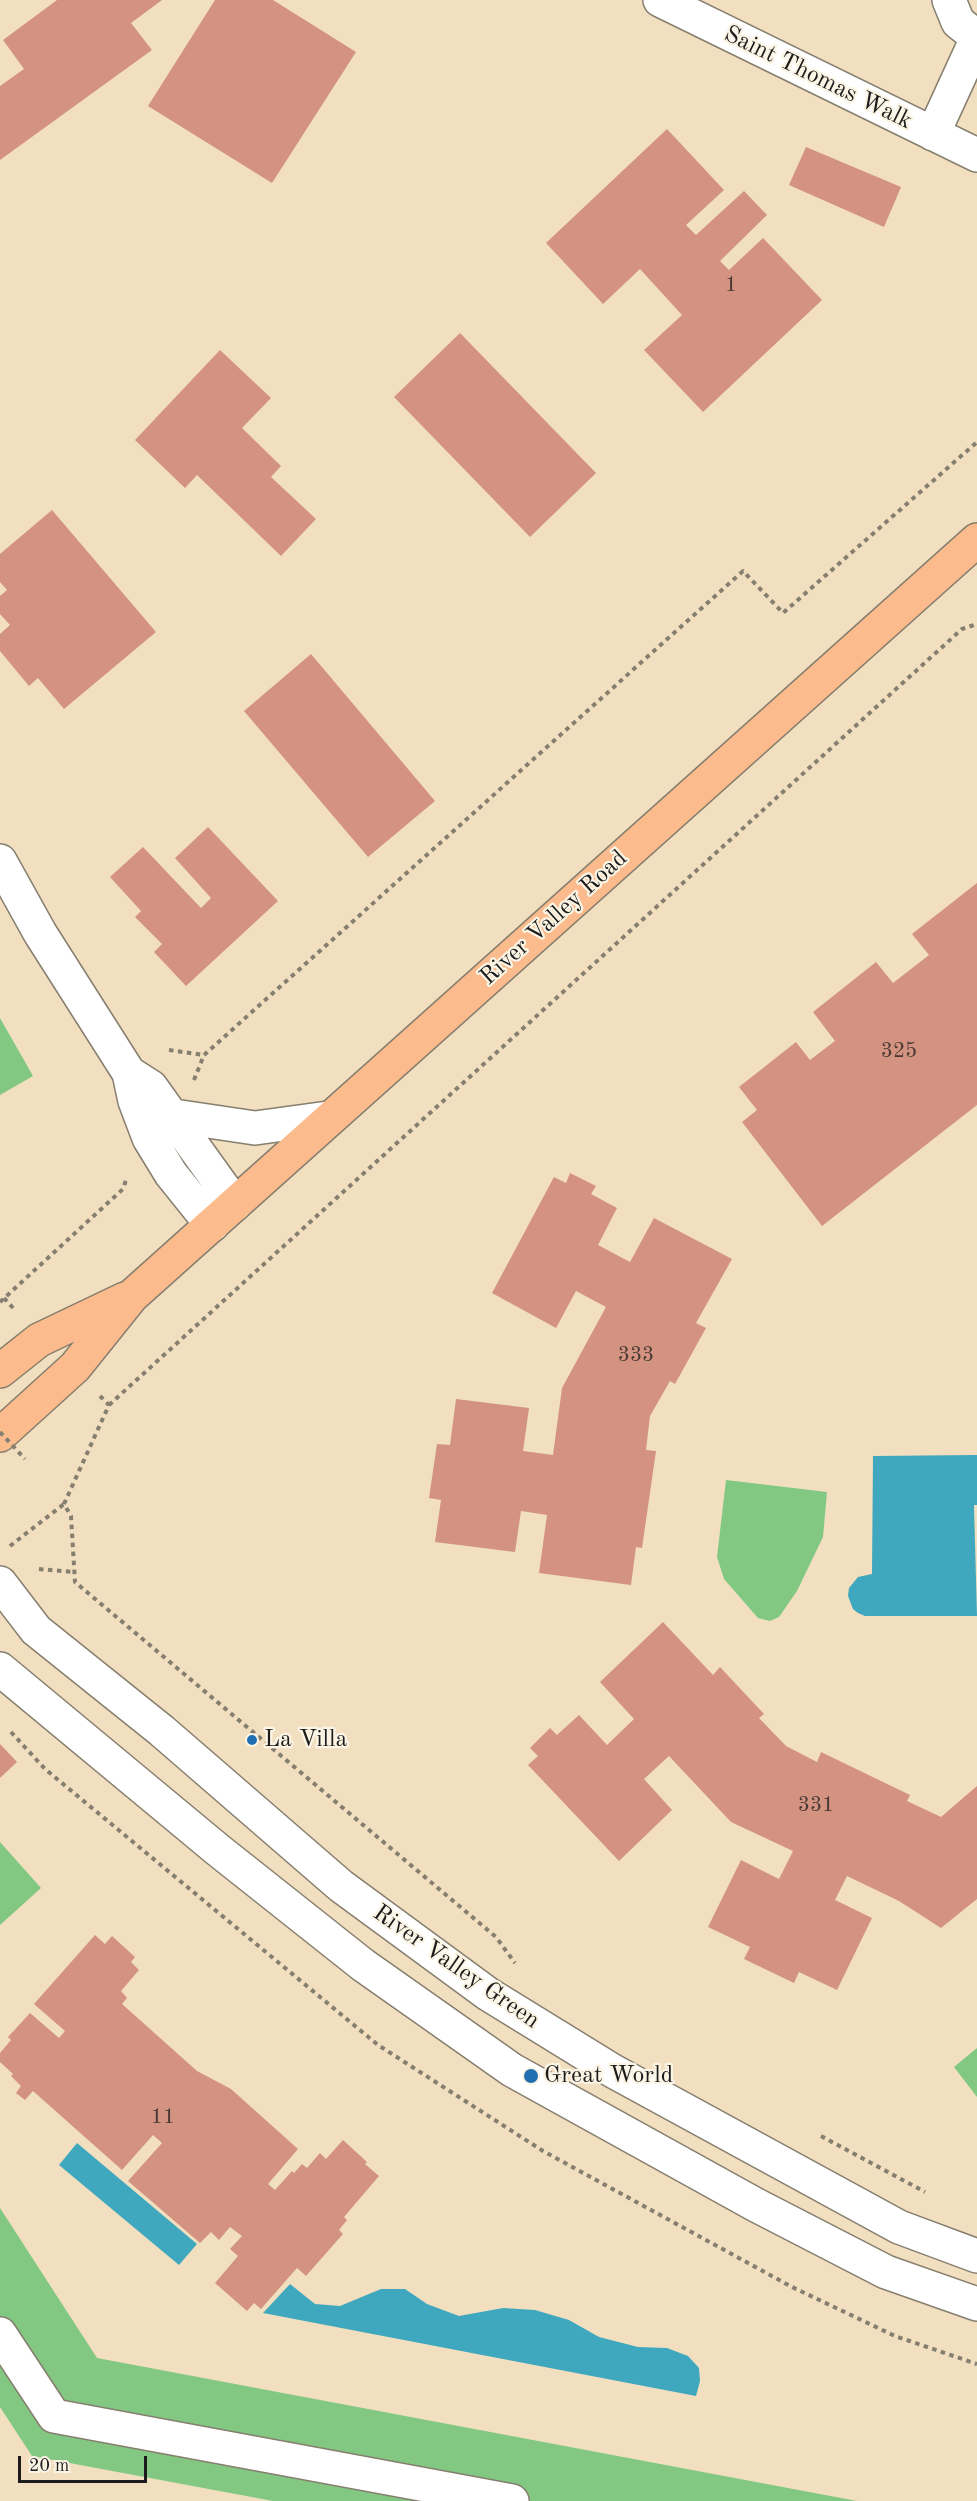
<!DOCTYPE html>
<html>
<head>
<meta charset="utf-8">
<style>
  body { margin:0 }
  #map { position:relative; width:977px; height:2501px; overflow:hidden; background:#f1dfc0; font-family:"Old Standard TT",serif }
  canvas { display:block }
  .scale { position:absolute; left:18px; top:2456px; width:129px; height:27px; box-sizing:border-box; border:3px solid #1c1c1c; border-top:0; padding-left:8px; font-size:18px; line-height:21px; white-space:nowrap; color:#1c1c1c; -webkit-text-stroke:4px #fcf5e5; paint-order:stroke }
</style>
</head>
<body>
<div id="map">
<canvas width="977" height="2501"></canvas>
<div class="scale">20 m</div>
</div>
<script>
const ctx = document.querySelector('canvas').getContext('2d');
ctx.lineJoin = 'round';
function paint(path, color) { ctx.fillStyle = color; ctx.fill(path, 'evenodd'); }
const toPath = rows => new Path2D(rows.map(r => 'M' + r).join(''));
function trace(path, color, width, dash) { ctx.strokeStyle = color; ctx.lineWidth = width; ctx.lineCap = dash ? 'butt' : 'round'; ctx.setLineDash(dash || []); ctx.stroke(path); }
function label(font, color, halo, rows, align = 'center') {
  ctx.font = font + ' "Old Standard TT",serif'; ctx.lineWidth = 4.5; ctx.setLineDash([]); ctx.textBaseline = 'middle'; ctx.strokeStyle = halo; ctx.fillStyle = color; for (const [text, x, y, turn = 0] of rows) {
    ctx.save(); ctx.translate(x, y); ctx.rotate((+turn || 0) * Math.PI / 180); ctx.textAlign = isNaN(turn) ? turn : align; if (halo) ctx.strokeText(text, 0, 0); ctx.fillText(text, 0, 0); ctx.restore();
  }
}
paint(toPath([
  [0,1018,33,1076,0,1095],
  [726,1480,827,1492,823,1537,797,1591,779,1617,770,1621,758,1618,724,1579,717,1557],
  [0,1842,41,1888,0,1925],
  [977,2048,977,2097,954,2067],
  [0,2208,97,2358,857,2501,273,2501,32,2456,0,2407]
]), '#82c883');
paint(toPath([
  [977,1455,977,1505,974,1505,977,1616,865,1616,858,1613,853,1609,848,1596,849,1588,858,1577,872,1574,873,1456],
  [77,2143,197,2244,179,2265,59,2165],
  [290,2284,315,2304,340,2306,381,2289,405,2289,427,2304,459,2316,503,2308,535,2310,569,2320,599,2337,638,2347,667,2348,688,2356,699,2368,700,2381,696,2396,263,2313]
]), '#3fa8bf');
paint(toPath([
  [57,0,162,0,131,23,152,50,0,160,0,86,24,69,3,40],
  [215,0,273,0,356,52,272,183,148,106],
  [667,129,724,190,686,225,696,235,744,191,767,215,720,261,729,270,763,238,822,300,703,412,644,350,682,315,640,269,603,304,546,243],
  [806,147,901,187,884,227,789,185],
  [460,333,596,473,530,537,394,397],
  [220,350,271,398,242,428,281,466,271,477,316,519,281,556,197,475,185,488,135,440],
  [52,510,156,632,64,709,38,678,29,686,0,651,0,634,10,625,0,614,0,596,7,590,0,582,0,554],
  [311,654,435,801,368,857,244,711],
  [208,827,278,901,186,986,154,952,162,944,135,917,141,911,110,877,143,847,201,908,211,898,175,858],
  [977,883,977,1105,822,1226,742,1122,757,1110,739,1087,796,1042,810,1060,835,1041,813,1012,876,962,893,983,929,955,912,934],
  [570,1173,596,1186,591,1194,617,1208,598,1245,630,1262,654,1218,732,1259,696,1323,706,1328,675,1384,670,1381,650,1416,646,1450,656,1451,642,1548,636,1547,631,1585,539,1573,547,1515,521,1511,515,1552,435,1542,441,1500,429,1498,437,1444,450,1445,456,1399,529,1408,523,1451,553,1455,562,1388,606,1307,576,1291,556,1328,492,1293,554,1177,566,1183],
  [663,1622,713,1675,720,1667,764,1714,759,1718,786,1746,817,1762,821,1752,910,1795,907,1801,941,1817,977,1786,977,1899,941,1928,899,1901,847,1876,835,1900,872,1918,837,1990,799,1972,794,1983,744,1959,750,1947,708,1927,741,1860,779,1879,793,1851,731,1822,669,1756,644,1779,672,1810,619,1861,528,1765,538,1756,530,1748,550,1728,557,1735,579,1715,607,1745,634,1719,600,1682],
  [0,1744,17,1762,0,1778],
  [95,1935,105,1944,112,1936,135,1957,131,1962,139,1970,121,1991,127,1998,122,2004,197,2071,231,2089,298,2149,268,2184,275,2190,292,2171,294,2173,302,2164,307,2168,320,2153,326,2159,343,2140,367,2162,365,2164,379,2176,344,2217,347,2220,339,2230,343,2234,306,2276,297,2268,261,2309,254,2303,247,2311,215,2283,238,2256,230,2249,242,2236,230,2227,219,2240,211,2232,200,2243,128,2181,162,2143,153,2135,122,2170,33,2091,25,2100,16,2093,21,2086,11,2076,13,2074,0,2062,0,2053,11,2040,8,2037,30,2013,59,2038,65,2031,34,2004]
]), '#d39380');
const minor = toPath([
  [660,0,977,155],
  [949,0,958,22,977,37],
  [933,134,977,38],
  [0,861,40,933,129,1073,135,1101,149,1138,171,1174,212,1225],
  [129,1073,151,1087,235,1204],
  [174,1116,255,1128,328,1118],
  [0,1583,36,1630,162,1731,341,1886,488,1994,613,2071,899,2227,977,2256],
  [0,1669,218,1850,363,1965,512,2070,756,2205,886,2272,977,2304],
  [0,2334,54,2416,512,2501]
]);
const major = toPath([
  [0,1371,39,1340,125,1299],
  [0,1435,75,1367,132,1296,977,540]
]);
trace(minor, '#867e6e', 36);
trace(major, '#867e6e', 36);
trace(toPath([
  [169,1050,204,1055],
  [194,1080,204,1055,743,571,783,613,977,442],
  [4,1298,14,1309],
  [0,1302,123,1189,127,1177],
  [100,1396,109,1405,64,1504,71,1516,75,1582,496,1937,515,1963],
  [109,1405,962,629,977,624],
  [10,1546,64,1504],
  [39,1569,74,1572],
  [11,1732,45,1769,378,2045,543,2151,792,2287,895,2336,977,2364],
  [821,2136,925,2192]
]), '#867e6e', 4, [4.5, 4.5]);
trace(minor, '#fff', 33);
trace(major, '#fbbb8c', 33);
trace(toPath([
  [0,1432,25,1459]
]), '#867e6e', 4, [4.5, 4.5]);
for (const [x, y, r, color] of [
  [252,1740,6,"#1f6fb2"],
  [531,2076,8,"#1f6fb2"]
]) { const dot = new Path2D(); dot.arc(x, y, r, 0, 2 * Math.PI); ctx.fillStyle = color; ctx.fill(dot); trace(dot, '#fcf5e5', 2); }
label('21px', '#4a3a35', null, [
  ["1",731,285],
  ["325",899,1051],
  ["333",636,1355],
  ["331",816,1805],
  ["11",163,2117]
]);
label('24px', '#1c1c1c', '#fcf5e5', [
  ["Saint Thomas Walk",818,78,26],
  ["River Valley Road",554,918,-42],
  ["River Valley Green",456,1967,35]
]);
label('24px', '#1c1c1c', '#fcf5e5', [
  ["La Villa",264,1740],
  ["Great World",544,2076]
], 'left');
</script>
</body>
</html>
